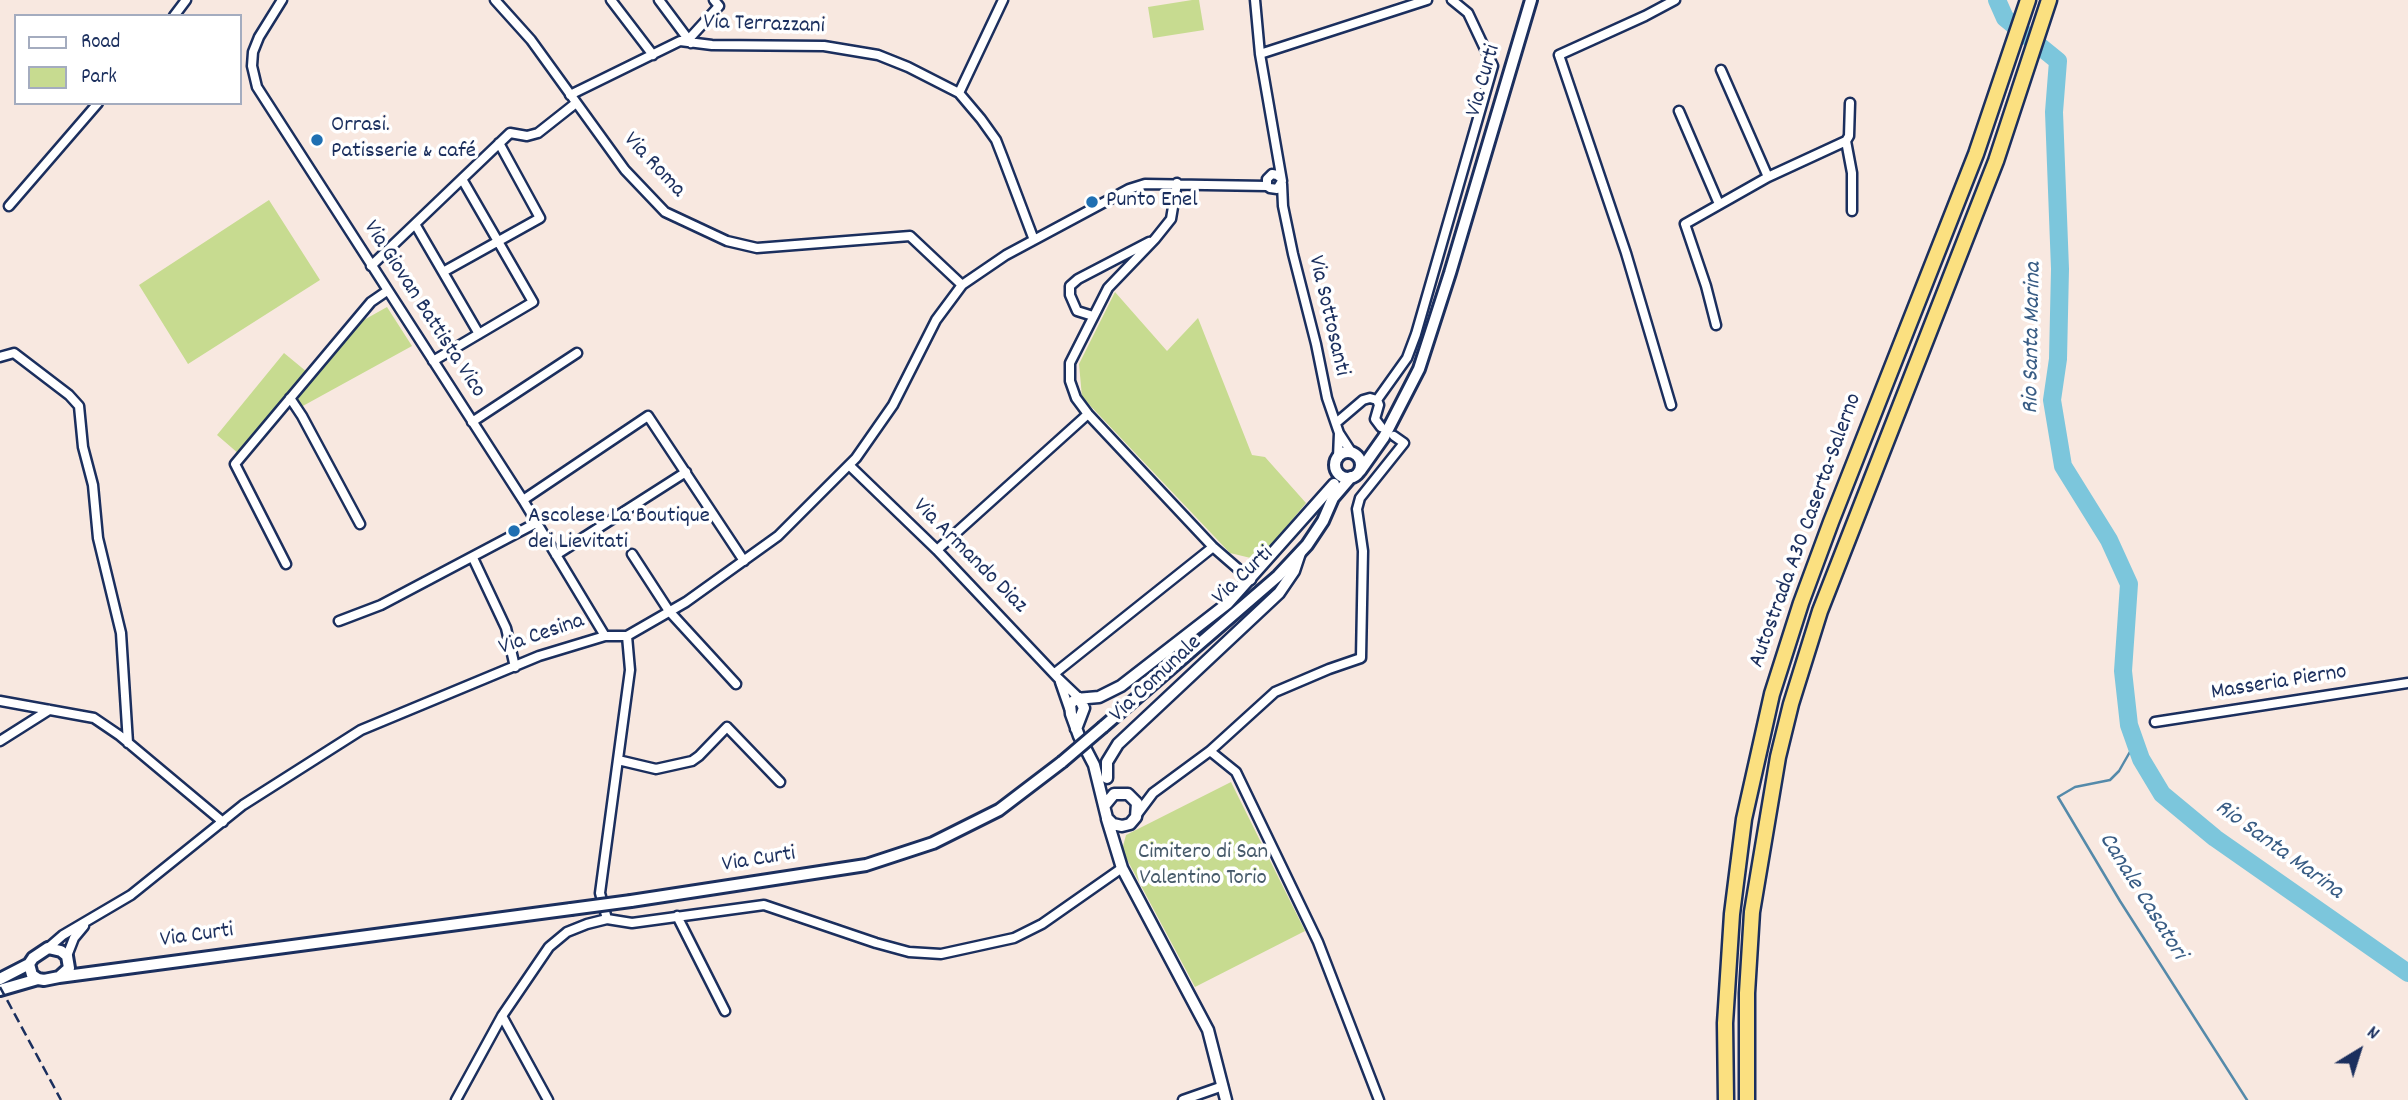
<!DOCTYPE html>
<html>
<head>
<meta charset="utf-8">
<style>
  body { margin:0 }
  #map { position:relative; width:2408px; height:1100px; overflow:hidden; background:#f8e8e0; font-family:Dekko,sans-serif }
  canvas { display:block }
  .legend { position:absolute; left:14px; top:14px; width:228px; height:91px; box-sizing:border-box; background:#fff; border:2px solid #a4acbf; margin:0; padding:9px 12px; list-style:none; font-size:21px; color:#1b2f5e }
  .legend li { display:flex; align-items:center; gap:14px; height:35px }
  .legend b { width:35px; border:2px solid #a4acbf }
  .north { position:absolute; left:2324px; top:1016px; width:70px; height:70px; -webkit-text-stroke:5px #fff; paint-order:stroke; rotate:38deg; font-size:19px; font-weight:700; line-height:28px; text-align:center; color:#1b2f5e }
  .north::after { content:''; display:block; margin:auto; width:24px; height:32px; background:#1b2f5e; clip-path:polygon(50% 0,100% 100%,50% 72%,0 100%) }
</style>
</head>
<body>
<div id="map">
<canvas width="2408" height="1100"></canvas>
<ul class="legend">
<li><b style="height:9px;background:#fff"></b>Road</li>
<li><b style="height:19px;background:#c7db90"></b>Park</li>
</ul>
<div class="north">N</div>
</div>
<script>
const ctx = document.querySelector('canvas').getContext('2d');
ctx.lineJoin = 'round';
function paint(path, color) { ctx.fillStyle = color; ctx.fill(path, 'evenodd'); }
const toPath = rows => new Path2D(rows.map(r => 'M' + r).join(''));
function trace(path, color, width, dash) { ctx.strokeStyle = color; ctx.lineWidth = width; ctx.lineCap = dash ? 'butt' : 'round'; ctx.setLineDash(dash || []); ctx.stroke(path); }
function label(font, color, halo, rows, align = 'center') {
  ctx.font = font + ' Dekko,sans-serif'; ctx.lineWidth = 7; ctx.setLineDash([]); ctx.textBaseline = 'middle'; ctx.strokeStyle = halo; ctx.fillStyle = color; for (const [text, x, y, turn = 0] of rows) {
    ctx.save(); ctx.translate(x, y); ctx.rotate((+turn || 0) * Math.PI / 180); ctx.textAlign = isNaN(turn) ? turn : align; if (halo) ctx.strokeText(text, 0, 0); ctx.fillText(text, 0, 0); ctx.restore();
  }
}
paint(toPath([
  [1192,0,1199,0,1204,30,1153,38,1148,7],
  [269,200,320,280,188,364,139,285],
  [1115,292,1167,351,1198,318,1252,455,1265,457,1306,503,1259,560,1230,553,1082,397,1079,364],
  [387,307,412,346,301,407,295,397,362,321],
  [284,353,307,372,239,454,217,435],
  [1231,782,1305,931,1195,987,1122,850,1126,835]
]), '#c7db90');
trace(toPath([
  [2135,743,2119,771,2110,780,2075,787,2058,797,2120,901,2247,1100]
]), '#558aaa', 2.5);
trace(toPath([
  [1997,0,2005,18,2058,61,2054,112,2060,269,2058,359,2052,400,2063,466,2109,540,2129,584,2123,671,2129,725,2141,759,2162,794,2215,838,2408,973]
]), '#7cc6dc', 18);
const minor = toPath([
  [282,0,259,37,253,52,252,66,257,87,523,500,605,636],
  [495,0,531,40,625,170,665,212,727,241,757,248,910,236,962,285],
  [611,0,653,55],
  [659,0,691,43],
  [1255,0,1260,54,1282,181,1277,189,1270,188,1267,186,1267,179,1272,174,1277,175,1281,178],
  [174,16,186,0],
  [689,39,719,6,714,0],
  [1260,54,1427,0],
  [1721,70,1768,177],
  [959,93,1003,0],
  [570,95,680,41,712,45,824,46,878,55,908,67,959,93,981,119,996,140,1003,158,1034,240],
  [1679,111,1719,204],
  [1846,141,1852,173,1852,211],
  [1177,183,1171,219,1155,239,1108,288,1070,363,1070,381,1076,398,1088,414,1213,547,1251,580],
  [1282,184,1283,206,1293,254,1316,344,1327,398,1339,433,1352,453],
  [9,206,98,103],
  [415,224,479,334],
  [371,266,510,133,527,136,538,133,576,103],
  [443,272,540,218,499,143],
  [1093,316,1077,311,1070,295,1070,286,1078,279,1149,242],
  [1716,325,1706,286,1685,224,1768,177,1846,141,1849,136,1850,103],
  [0,357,14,353,69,395,79,406,83,447,93,485,98,538,121,633,128,743],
  [433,361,533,302,462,179],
  [290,398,302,416,360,524],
  [1377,400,1407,358,1416,334,1493,66,1468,13,1452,0],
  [1671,405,1626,253,1559,55,1645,16,1675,0],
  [472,422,577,353],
  [1336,423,1363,400,1370,398,1377,400,1379,405,1375,419,1381,427],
  [1338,458,1339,433],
  [850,466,937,550,1059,679,1079,698],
  [523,500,648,416,744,561],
  [937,550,1088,414],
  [632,554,669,611,736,684],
  [556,555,686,472],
  [473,558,506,628,515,667],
  [286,564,235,464,371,302,387,291],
  [339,621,381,605,536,523],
  [1055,673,1213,547],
  [1060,682,1069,708],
  [0,701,94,718,119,735,223,822],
  [2155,722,2408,683],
  [0,741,49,710],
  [1210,751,1236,772,1318,942,1379,1100],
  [618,760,656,769,692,761,699,756,727,727,780,782],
  [1138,813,1153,793,1210,751,1275,692,1329,669,1361,658,1363,551,1357,509,1360,498,1404,443,1394,436],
  [677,916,725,1011],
  [607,919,600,893,630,670,627,636],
  [48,948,63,935,131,895,243,805,361,730,539,656,605,636,627,636,686,602,778,536,856,458,893,405,936,320,962,285,1006,255,1129,189,1145,184,1267,186],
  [67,956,74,938,84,926],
  [502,1016,548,1100],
  [456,1100,502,1016,549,947,567,932,587,924,607,919,632,923,764,905,876,943,909,952,941,954,1014,938,1042,924,1122,868],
  [1183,1100,1223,1086]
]);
const tertiary = toPath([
  [1076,729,1084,708,1079,698],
  [1107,778,1107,762,1118,744,1279,593,1294,571,1300,553],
  [1105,805,1114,794,1128,794,1137,803,1136,817,1130,824,1122,826,1113,824,1107,818,1094,765,1079,736,1071,714,1070,704,1076,699,1099,697,1121,686,1228,603,1334,484],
  [1107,819,1122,868,1208,1030,1226,1100]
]);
const secondary = toPath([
  '1335 465a13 13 0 1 1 26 0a13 13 0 1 1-26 0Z',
  [1360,471,1384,437,1419,369,1450,273,1531,0],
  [1103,727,1278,576,1307,545,1323,521,1333,498,1351,477],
  [631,901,866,865,933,843,999,810,1062,762],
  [48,948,61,951,67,956,69,968,59,977,44,980,38,979,32,975,29,964,33,958,48,948],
  [59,977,571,909],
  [0,979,29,964],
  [0,990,38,979]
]);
const motorway = toPath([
  [1726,1100,1725,1023,1732,914,1744,819,1772,694,1801,603,1831,522,1976,154,2028,0],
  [1747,1100,1747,993,1752,912,1778,757,1791,704,1820,611,1996,161,2049,0]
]);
trace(minor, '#1b2f5e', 13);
trace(tertiary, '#1b2f5e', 15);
trace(secondary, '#1b2f5e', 16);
trace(motorway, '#1b2f5e', 19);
trace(minor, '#fff', 8);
trace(tertiary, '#fff', 10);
trace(secondary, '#fff', 10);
trace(motorway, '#fbe080', 14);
trace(toPath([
  [0,987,61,1100]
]), '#1b2f5e', 2.5, [10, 5]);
const secondaryBridge = toPath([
  [1062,762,1103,727],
  [571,909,631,901]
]);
trace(secondaryBridge, '#1b2f5e', 16, []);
trace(secondaryBridge, '#fff', 10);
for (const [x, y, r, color] of [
  [317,140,7,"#1f6fb2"],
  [1092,202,7,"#1f6fb2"],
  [514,531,7,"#1f6fb2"]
]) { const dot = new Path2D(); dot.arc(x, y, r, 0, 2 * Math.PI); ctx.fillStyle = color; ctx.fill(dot); trace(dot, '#fff', 2.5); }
label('23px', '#1b2f5e', '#fff', [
  ["Via Terrazzani",764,26,2],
  ["Via Curti",1485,81,-74],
  ["Via Roma",653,166,47],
  ["Via Giovan Battista Vico",423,310,57],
  ["Via Sottosanti",1327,316,77],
  ["Autostrada A30 Caserta-Salerno",1807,531,-70],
  ["Via Armando Diaz",969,557,45],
  ["Via Curti",1244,577,-43],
  ["Via Cesina",542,636,-19],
  ["Via Comunale",1157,680,-43],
  ["Masseria Pierno",2279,684,-9],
  ["Via Curti",759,861,-9],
  ["Via Curti",197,937,-8]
]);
label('23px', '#1b2f5e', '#fff', [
  ["Orrasi.",331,127],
  ["Patisserie & café",331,153],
  ["Punto Enel",1106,202],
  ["Ascolese La Boutique",528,518],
  ["dei Lievitati",528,544]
], 'left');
label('23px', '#465a6a', '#fff', [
  ["Cimitero di San",1203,854],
  ["Valentino Torio",1203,880]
]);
label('italic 24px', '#385c84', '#fff', [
  ["Rio Santa Marina",2034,338,-89],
  ["Rio Santa Marina",2278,851,36],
  ["Canale Casatori",2141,897,58]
]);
</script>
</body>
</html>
